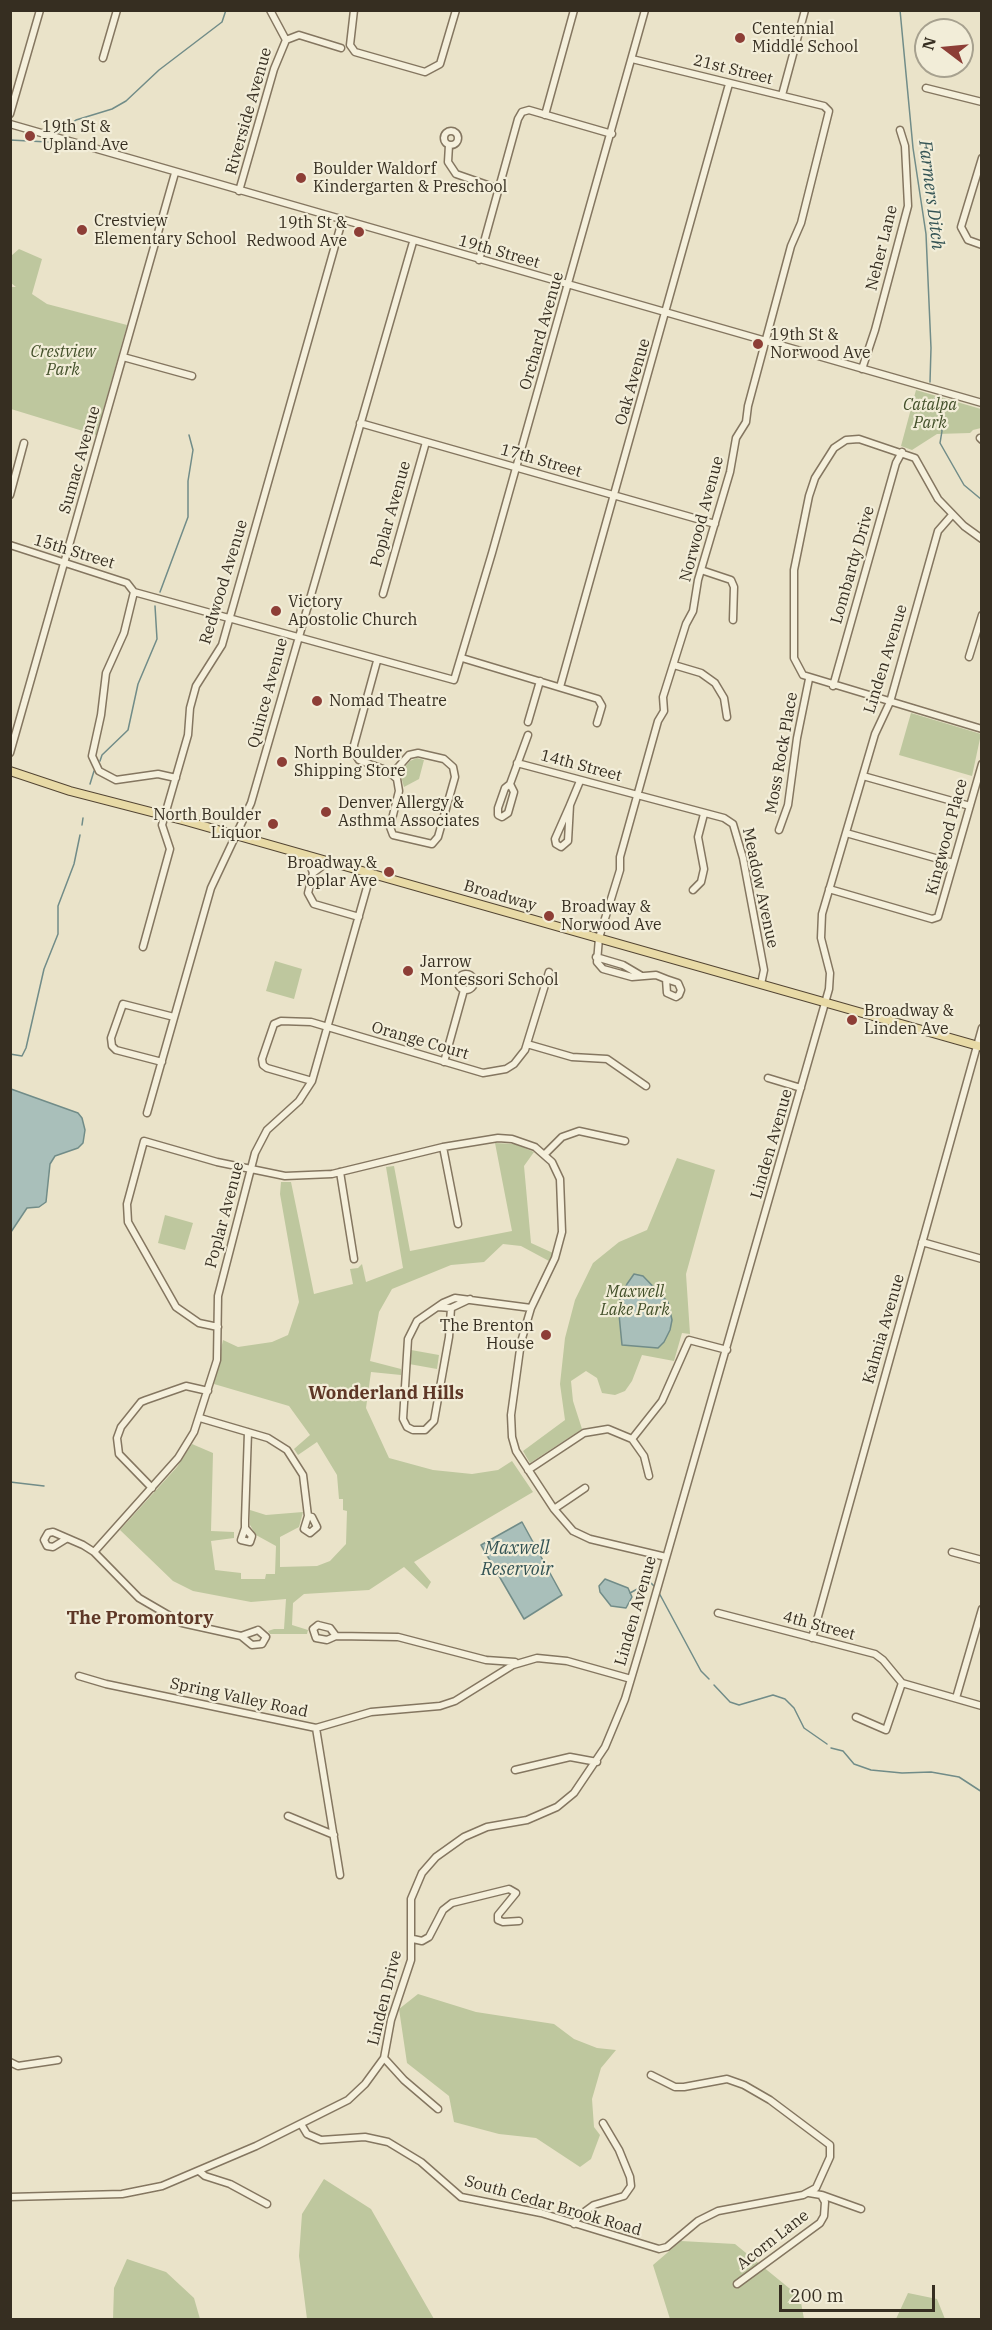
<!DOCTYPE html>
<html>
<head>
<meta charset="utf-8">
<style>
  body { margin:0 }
  #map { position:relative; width:992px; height:2330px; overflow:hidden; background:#eae3c9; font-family:"IBM Plex Serif",serif }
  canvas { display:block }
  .frame { position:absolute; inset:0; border:12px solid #362e21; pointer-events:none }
  .north { position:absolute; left:914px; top:18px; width:60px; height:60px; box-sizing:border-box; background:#f2edd8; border:2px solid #a7a18f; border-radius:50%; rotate:286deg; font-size:16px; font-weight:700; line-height:24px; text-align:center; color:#362e21 }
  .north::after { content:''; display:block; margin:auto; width:21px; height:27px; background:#8d3e36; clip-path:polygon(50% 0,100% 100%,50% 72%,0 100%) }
  .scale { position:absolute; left:779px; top:2285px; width:156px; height:27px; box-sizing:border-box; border:3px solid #362e21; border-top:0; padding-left:8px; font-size:18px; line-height:21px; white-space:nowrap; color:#362e21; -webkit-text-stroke:4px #f2edd8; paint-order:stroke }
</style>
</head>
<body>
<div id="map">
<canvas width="992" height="2330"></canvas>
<div class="frame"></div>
<div class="north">N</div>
<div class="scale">200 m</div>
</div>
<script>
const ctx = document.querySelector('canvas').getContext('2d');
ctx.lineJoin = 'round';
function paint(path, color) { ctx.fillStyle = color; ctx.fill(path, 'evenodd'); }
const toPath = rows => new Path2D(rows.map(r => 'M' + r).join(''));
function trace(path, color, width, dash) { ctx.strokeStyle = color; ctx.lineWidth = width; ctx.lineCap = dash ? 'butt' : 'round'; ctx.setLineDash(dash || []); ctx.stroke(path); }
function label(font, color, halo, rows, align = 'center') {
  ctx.font = font + ' "IBM Plex Serif",serif'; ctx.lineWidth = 4.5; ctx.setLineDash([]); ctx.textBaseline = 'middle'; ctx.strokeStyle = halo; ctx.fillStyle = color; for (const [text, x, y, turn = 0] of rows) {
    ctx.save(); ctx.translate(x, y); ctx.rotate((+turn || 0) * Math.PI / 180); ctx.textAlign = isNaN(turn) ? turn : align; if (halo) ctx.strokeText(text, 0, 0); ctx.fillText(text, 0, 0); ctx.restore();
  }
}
paint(toPath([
  [19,249,42,259,32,294,47,304,127,325,96,435,11,409,10,287,16,287,11,283,11,256],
  [916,390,981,409,981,428,973,430,970,433,937,434,912,450,901,446],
  [911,713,981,734,972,776,899,755],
  [417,758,424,760,419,779,404,787,400,773,410,761],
  [275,961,302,969,294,999,266,991],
  [495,1143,515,1144,534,1152,524,1166,531,1243,553,1253,549,1261,521,1246,503,1244,484,1262,451,1265,392,1289,379,1312,370,1361,401,1369,401,1375,371,1372,366,1408,389,1458,433,1470,472,1474,498,1470,512,1461,533,1492,414,1562,431,1582,427,1589,404,1567,369,1590,304,1594,293,1603,292,1625,308,1630,307,1634,270,1634,268,1631,274,1629,284,1629,286,1599,251,1602,193,1591,173,1581,120,1530,177,1467,192,1444,213,1453,211,1531,234,1532,234,1538,211,1541,215,1570,241,1573,241,1579,265,1579,266,1574,275,1574,276,1546,256,1535,250,1525,250,1510,266,1515,303,1512,299,1527,280,1537,280,1567,317,1566,330,1561,346,1544,347,1511,343,1510,343,1499,339,1499,337,1475,317,1442,298,1455,294,1449,310,1435,289,1406,214,1384,223,1340,238,1347,272,1342,288,1335,299,1302,280,1194,281,1182,291,1182,314,1294,353,1284,350,1269,358,1268,362,1264,366,1282,403,1268,386,1167,394,1166,410,1251,512,1231],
  [677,1158,715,1170,686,1274,690,1334,682,1333,674,1361,642,1355,632,1381,625,1391,615,1395,602,1393,597,1378,586,1371,571,1381,573,1401,582,1429,530,1463,523,1451,565,1420,560,1384,565,1338,575,1300,593,1263,619,1242,647,1230],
  [165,1215,193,1223,185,1250,158,1243],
  [411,1350,439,1355,437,1369,409,1364],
  [418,1994,476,2012,554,2024,574,2039,597,2048,616,2050,601,2068,592,2099,594,2127,600,2135,591,2159,580,2167,536,2138,499,2134,454,2122,449,2096,407,2063,399,2009],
  [324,2179,371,2209,434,2319,307,2319,299,2256,302,2214],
  [681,2241,735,2244,800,2297,804,2319,670,2319,653,2265],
  [127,2259,166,2272,194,2298,200,2319,113,2319,114,2288],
  [908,2293,937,2299,945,2319,896,2319]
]), '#bec79e');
const water = toPath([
  [11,1089,78,1113,82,1118,85,1130,83,1143,78,1148,55,1156,50,1164,46,1202,39,1207,27,1208,11,1232,11,1089],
  [634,1274,643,1276,668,1302,672,1320,670,1330,664,1342,658,1348,622,1345,618,1304,627,1284,634,1274],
  [522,1522,562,1595,524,1619,481,1545,522,1522],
  [605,1579,628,1588,632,1597,626,1608,611,1606,600,1592,599,1586,605,1579]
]);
paint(water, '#a9bfba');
trace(water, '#718c88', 1.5);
trace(toPath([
  [900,10,913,148,926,234,931,348,930,382],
  [58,133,76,120,112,109,126,101,159,70,222,22,226,10],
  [10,140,48,142],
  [935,399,942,431,940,443,964,485,982,500],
  [160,592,188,517,188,481,193,450,189,435],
  [100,761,102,755,128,730,138,684,157,639,155,606],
  [90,784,94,771],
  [82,825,83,818],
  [10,1054,22,1056,26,1048,44,969,58,934,58,906,74,864,80,835],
  [10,1482,44,1486],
  [658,1591,701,1671,709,1679],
  [630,1593,650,1582,655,1587],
  [714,1685,730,1702,739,1705,773,1695,785,1699,794,1708,804,1728,827,1744],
  [831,1748,843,1751,854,1764,871,1770,902,1773,931,1772,959,1777,982,1792]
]), '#718c88', 1.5);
const minor = toPath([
  [270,10,286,40],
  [354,10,350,45,355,52,425,72,440,64,456,10],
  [286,40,299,35,341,48],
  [103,58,117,10],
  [632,59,824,106,829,111,801,223,791,246,748,406,746,422,736,438,730,472,698,580,693,611,686,624,663,697,664,711,658,721,620,857,620,870,599,938,597,962,603,969,632,977,656,975,666,979],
  [926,88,982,102],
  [782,95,805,10],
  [10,114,40,10],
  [545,115,574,10],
  [10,124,982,403],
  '444 138a7 7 0 1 1 14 0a7 7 0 1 1-14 0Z',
  [449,145,448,162,456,174,499,189],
  [982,158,961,227,968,240,982,245],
  [239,191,274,69,286,40],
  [479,260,518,119,522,112,529,110,612,134],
  [123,357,192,376],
  [862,369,875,330,908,206,905,146,900,130],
  [360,423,715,524],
  [980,438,982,440],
  [10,495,24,443],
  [982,539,964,526,938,499,915,458,859,439,846,440,834,448,815,478,809,496,794,570,794,658,803,675,982,729],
  [10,545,127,583,134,592,454,680,492,553,645,10],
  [701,570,731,580,734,587,733,620],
  [134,592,124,633,106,673,101,715,92,756,99,771,116,780,158,774,176,778],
  [383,594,426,442],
  [969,657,982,615],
  [462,658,598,699,602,706,597,723],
  [377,661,354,745,354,752,359,760,388,771,397,779,399,791,390,827,393,835,432,844,438,837,455,777,453,767,444,759,418,753,409,755,392,774],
  [674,665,701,673,715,683,724,698,727,717],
  [833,686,896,463,902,452],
  [560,687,729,84],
  [528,722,540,681],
  [10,753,175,173],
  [517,763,724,818,733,824,743,858,764,970,761,984],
  [863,776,970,806],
  [510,784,514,792,508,813,502,817,498,815,498,808,505,788,510,784],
  [510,784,528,735],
  [570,805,568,841,561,847,556,844,555,839,570,805],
  [570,805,580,781],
  [779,830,788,805,797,738,809,679],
  [846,833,953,863],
  [307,855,313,873,308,893,314,904,359,917],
  [313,873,329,861],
  [829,889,932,919,938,917,982,764],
  [693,890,701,882,704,869,698,837,704,814],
  [143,947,170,849,162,825,188,735,190,708,196,686,222,645,342,221],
  [596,957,623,965,640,975],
  '458 982a8 8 0 1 1 16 0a8 8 0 1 1-16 0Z',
  [666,979,678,983,681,990,679,995,676,997,667,993,666,979],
  [527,1044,572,1057,607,1059,646,1086],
  [162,1062,116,1050,112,1046,111,1038,123,1004,174,1017],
  [444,1062,464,990],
  [768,1078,801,1088],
  [312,1081,267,1068,263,1065,262,1059,274,1024,281,1021,311,1022,483,1073,506,1069,514,1064,525,1050,549,972],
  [147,1113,211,888,251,803,413,242],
  [443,1147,458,1224],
  [545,1154,562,1137,579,1131,625,1141],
  [340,1172,354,1259],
  [922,1242,982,1259],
  [438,1307,451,1308,470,1299],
  [451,1308,449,1337,434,1421,425,1430,413,1430,407,1427,403,1419,408,1339,417,1321,443,1303,455,1298,531,1308],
  [218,1327,199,1323,176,1307,128,1222,127,1204,144,1141,217,1162,285,1176,332,1174,443,1147,498,1138,512,1139,535,1147,552,1162,560,1179,562,1232,555,1258,531,1308,521,1342,511,1415,512,1437,516,1451,554,1509,573,1531,590,1539,666,1557],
  [200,1418,268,1438,287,1450,303,1475,308,1516,304,1529,310,1533,317,1527,312,1517,308,1516],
  [632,1439,662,1401,689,1340,727,1350],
  [528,1470,584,1433,608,1429,632,1439,644,1456,649,1476],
  [152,1488,119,1454,117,1438,121,1427,141,1402,146,1400,186,1386,208,1391],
  [554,1509,585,1488],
  [245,1528,241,1540,250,1542,252,1536,245,1528,245,1520,248,1432],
  [66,1539,53,1547,47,1546,44,1540,48,1533,53,1532,83,1545,94,1552,139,1598,182,1623,241,1636],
  [94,1552,178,1458,194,1432,217,1360,218,1296,255,1153,267,1130,299,1101,312,1081,371,873],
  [952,1552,982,1560],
  [718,1613,875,1654,883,1660,902,1683,982,1706],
  [318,1625,330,1628,336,1636,327,1640,316,1638,313,1629,318,1625],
  [258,1630,266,1637,262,1644,252,1645,241,1636,258,1630],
  [336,1636,398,1637,486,1660,515,1662],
  [812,1638,982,1028],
  [79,1676,106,1684,316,1728,371,1712,440,1706,455,1701,513,1665,537,1658,567,1661,631,1679],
  [956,1698,982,1609],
  [856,1717,886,1730,902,1683],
  [316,1728,340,1875],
  [515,1770,570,1757,597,1762],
  [288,1816,334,1835],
  [413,1939,422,1941,429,1937,443,1910,452,1903,509,1889,516,1893,498,1915,498,1920,503,1922,519,1921],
  [384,2058,404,2080,438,2109],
  [10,2062,18,2066,58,2060],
  [301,2124,307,2134,321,2140,365,2137,388,2142,421,2162,461,2197,541,2213,659,2249,667,2247,698,2221,718,2211,803,2195,816,2188,830,2157,830,2145,770,2100,744,2085,727,2079,684,2087,675,2087,651,2075],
  [199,2171,205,2176,230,2184,267,2204],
  [822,2195,861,2209],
  [10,2197,122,2194,162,2186,256,2146,348,2100,365,2084,384,2058,391,2020,411,1960,411,1899,422,1873,436,1857,464,1837,487,1827,527,1820,557,1807,574,1793,605,1747,625,1699,642,1642,829,989,830,973,821,938,822,914,875,734,890,702,938,531,952,515],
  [574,2224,579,2216,594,2205,624,2196,631,2186,630,2177,619,2150,603,2123],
  [737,2284,820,2223,824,2216,825,2202,821,2195,809,2193]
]);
const major = toPath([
  [10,771,70,791,186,821,982,1047]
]);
trace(minor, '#847660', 9);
trace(major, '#534533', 10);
trace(minor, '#f5f0dc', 6);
trace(major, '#e8daa6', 8);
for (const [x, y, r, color] of [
  [740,38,6,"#8d3e36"],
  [30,136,6,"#8d3e36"],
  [301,178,6,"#8d3e36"],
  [82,230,6,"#8d3e36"],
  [359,232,6,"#8d3e36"],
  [758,344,6,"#8d3e36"],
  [276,611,6,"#8d3e36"],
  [317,701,6,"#8d3e36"],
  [282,762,6,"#8d3e36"],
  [326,812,6,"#8d3e36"],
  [273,824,6,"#8d3e36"],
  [389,872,6,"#8d3e36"],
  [549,916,6,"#8d3e36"],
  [408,971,6,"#8d3e36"],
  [852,1020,6,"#8d3e36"],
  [546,1335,6,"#8d3e36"]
]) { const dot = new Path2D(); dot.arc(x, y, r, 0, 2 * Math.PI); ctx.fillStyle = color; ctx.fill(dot); trace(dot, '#f2edd8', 2); }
label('16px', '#362e21', '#f2edd8', [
  ["Centennial",752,29],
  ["Middle School",752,47],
  ["19th St &",42,127],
  ["Upland Ave",42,145],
  ["Boulder Waldorf",313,169],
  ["Kindergarten & Preschool",313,187],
  ["Crestview",94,221],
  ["Elementary School",94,239],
  ["19th St &",347,223,"right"],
  ["Redwood Ave",347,241,"right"],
  ["19th St &",770,335],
  ["Norwood Ave",770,353],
  ["Victory",288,602],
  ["Apostolic Church",288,620],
  ["Nomad Theatre",329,701],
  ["North Boulder",294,753],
  ["Shipping Store",294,771],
  ["Denver Allergy &",338,803],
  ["Asthma Associates",338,821],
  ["North Boulder",261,815,"right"],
  ["Liquor",261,833,"right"],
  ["Broadway &",377,863,"right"],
  ["Poplar Ave",377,881,"right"],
  ["Broadway &",561,907],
  ["Norwood Ave",561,925],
  ["Jarrow",420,962],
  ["Montessori School",420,980],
  ["Broadway &",864,1011],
  ["Linden Ave",864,1029],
  ["The Brenton",534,1326,"right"],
  ["House",534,1344,"right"]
], 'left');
label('16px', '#362e21', '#f2edd8', [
  ["21st Street",733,70,14],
  ["Riverside Avenue",249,111,-74],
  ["Neher Lane",882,248,-76],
  ["19th Street",499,252,16],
  ["Orchard Avenue",542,331,-74],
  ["Oak Avenue",633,382,-74],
  ["Sumac Avenue",80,460,-74],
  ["17th Street",541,461,16],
  ["Poplar Avenue",391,514,-74],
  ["Norwood Avenue",702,519,-75],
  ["15th Street",74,552,17],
  ["Lombardy Drive",853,565,-74],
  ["Redwood Avenue",224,582,-73],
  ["Linden Avenue",886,659,-73],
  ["Quince Avenue",268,693,-75],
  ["Moss Rock Place",782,753,-80],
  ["14th Street",581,766,15],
  ["Kingwood Place",947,837,-75],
  ["Meadow Avenue",760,888,78],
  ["Broadway",500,896,16],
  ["Orange Court",420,1041,16],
  ["Linden Avenue",772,1144,-74],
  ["Poplar Avenue",225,1215,-75],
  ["Kalmia Avenue",884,1329,-74],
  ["Linden Avenue",636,1611,-74],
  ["4th Street",819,1626,15],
  ["Spring Valley Road",239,1698,12],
  ["Linden Drive",385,1998,-76],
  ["South Cedar Brook Road",553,2206,16],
  ["Acorn Lane",773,2240,-38]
]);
label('italic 16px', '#43502a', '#f2edd8', [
  ["Crestview",63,352],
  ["Park",63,370],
  ["Catalpa",930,405],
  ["Park",930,423],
  ["Maxwell",635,1292],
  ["Lake Park",635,1310]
]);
label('italic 18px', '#335354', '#f2edd8', [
  ["Farmers Ditch",931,195,83],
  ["Maxwell",517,1549],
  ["Reservoir",517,1570]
]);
label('bold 18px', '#5e3726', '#f2edd8', [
  ["Wonderland Hills",386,1394],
  ["The Promontory",140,1619]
]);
</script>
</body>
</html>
